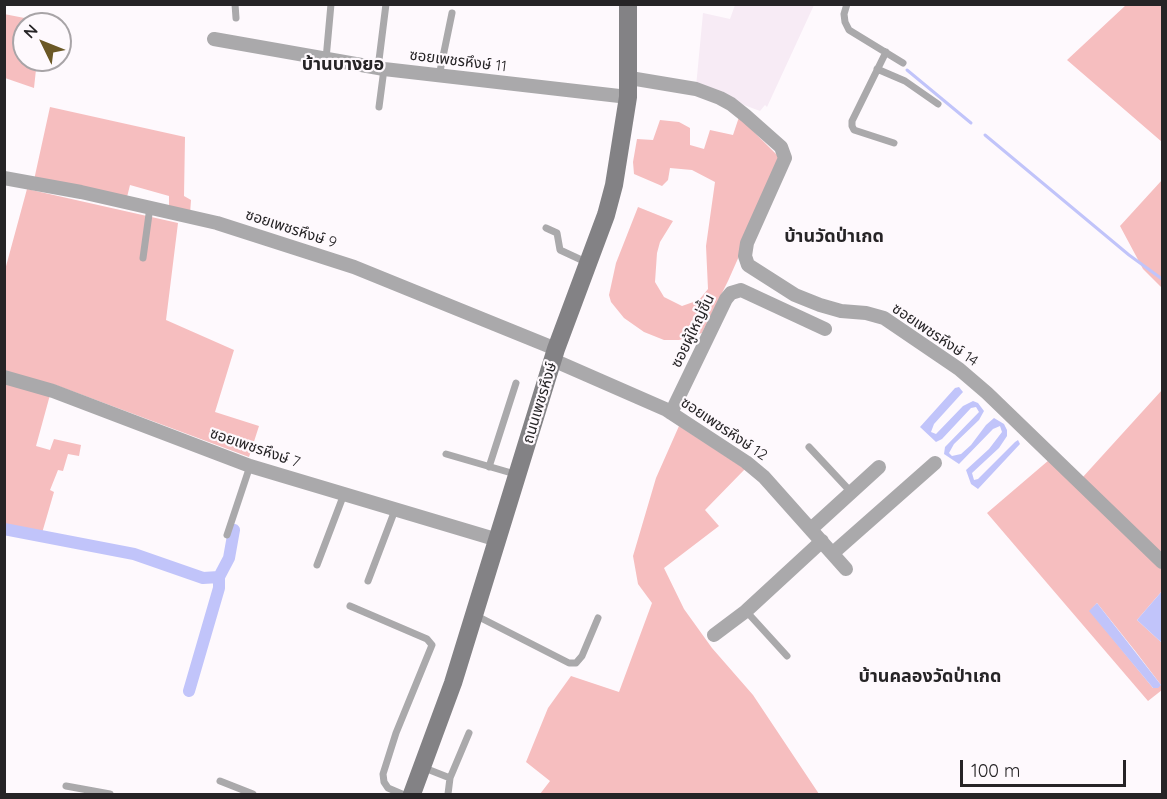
<!DOCTYPE html>
<html>
<head>
<meta charset="utf-8">
<style>
  body { margin:0 }
  #map { position:relative; width:1167px; height:799px; overflow:hidden; background:#fef9fd; font-family:Quicksand,sans-serif }
  canvas { display:block }
  .frame { position:absolute; inset:0; border:6px solid #262426; pointer-events:none }
  .north { position:absolute; left:12px; top:12px; width:60px; height:60px; box-sizing:border-box; background:#fef9fd; border:2px solid #a8a4a7; border-radius:50%; rotate:313deg; font-size:16px; font-weight:700; line-height:24px; text-align:center; color:#262426 }
  .north::after { content:''; display:block; margin:auto; width:21px; height:27px; background:#6b5826; clip-path:polygon(50% 0,100% 100%,50% 72%,0 100%) }
  .scale { position:absolute; left:960px; top:760px; width:166px; height:27px; box-sizing:border-box; border:3px solid #262426; border-top:0; padding-left:8px; font-size:18px; line-height:21px; white-space:nowrap; color:#262426; -webkit-text-stroke:4px #fef9fd; paint-order:stroke }
</style>
</head>
<body>
<div id="map">
<canvas width="1167" height="799"></canvas>
<div class="frame"></div>
<div class="north">N</div>
<div class="scale">100 m</div>
</div>
<script>
const ctx = document.querySelector('canvas').getContext('2d');
ctx.lineJoin = 'round';
function paint(path, color) { ctx.fillStyle = color; ctx.fill(path, 'evenodd'); }
const toPath = rows => new Path2D(rows.map(r => 'M' + r).join(''));
function trace(path, color, width, dash) { ctx.strokeStyle = color; ctx.lineWidth = width; ctx.lineCap = dash ? 'butt' : 'round'; ctx.setLineDash(dash || []); ctx.stroke(path); }
function label(font, color, halo, rows, align = 'center') {
  ctx.font = font + ' Quicksand,"Noto Sans Thai",sans-serif'; ctx.lineWidth = 4.5; ctx.setLineDash([]); ctx.textBaseline = 'middle'; ctx.strokeStyle = halo; ctx.fillStyle = color; for (const [text, x, y, turn = 0] of rows) {
    ctx.save(); ctx.translate(x, y); ctx.rotate((+turn || 0) * Math.PI / 180); ctx.textAlign = isNaN(turn) ? turn : align; if (halo) ctx.strokeText(text, 0, 0); ctx.fillText(text, 0, 0); ctx.restore();
  }
}
paint(toPath([
  [735,5,814,5,767,107,765,105,760,111,696,87,703,13,730,19]
]), '#f7ebf5');
paint(toPath([
  [1126,5,1162,5,1162,142,1067,60],
  [4,14,40,21,40,24,24,24,24,60,37,60,34,88,5,78],
  [50,107,185,137,184,196,191,200,190,214,169,208,169,196,130,185,127,197,34,180],
  [739,117,780,158,779,166,728,281,702,333,679,340,664,340,644,332,624,318,611,302,609,295,616,263,638,207,673,221,660,242,657,253,655,282,664,297,682,306,699,300,708,289,706,246,715,182,692,170,670,168,668,180,662,186,634,174,633,162,637,139,653,140,660,120,679,122,690,128,690,145,704,149,710,130,733,135],
  [1162,180,1162,288,1143,269,1120,226],
  [27,189,178,223,166,320,234,350,215,412,259,426,249,457,53,384,36,446,50,450,54,439,81,445,79,456,68,454,63,471,58,470,50,490,54,492,42,533,5,527,5,270],
  [1162,390,1162,554,1082,478],
  [679,426,745,469,705,510,719,526,664,568,684,609,712,648,753,695,819,794,540,794,550,781,526,762,548,708,571,676,619,692,652,603,638,584,633,556,656,478],
  [1049,460,1162,568,1162,591,1137,620,1162,643,1162,690,1148,701,987,513],
  [1097,603,1136,652,1161,685,1153,688,1090,611]
]), '#f6bebf');
paint(toPath([
  [959,387,963,392,934,424,931,432,936,434,963,406,973,401,978,403,984,411,979,420,954,444,949,453,952,456,961,454,971,445,986,425,994,418,1004,424,1007,430,1007,436,999,448,972,473,974,480,978,479,1015,442,1018,440,1020,444,978,489,971,484,966,470,989,449,1002,432,1000,426,993,429,959,464,944,454,945,447,979,412,976,407,971,408,942,439,936,442,920,427,955,388],
  [1162,591,1162,643,1137,620],
  [1097,603,1161,685,1158,688,1153,688,1089,611]
]), '#c1c4fa');
trace(toPath([
  [907,70,971,123],
  [985,135,1129,255,1162,279]
]), '#c1c4fa', 3);
trace(toPath([
  [4,529,134,554,203,578,219,577,229,558,234,530],
  [189,691,219,588,219,577]
]), '#c1c4fa', 12);
trace(toPath([
  [235,4,236,18],
  [847,4,844,14,845,22,849,30,903,63],
  [886,52,852,121,852,126,854,130,894,143],
  [326,59,331,4],
  [378,68,386,4],
  [877,69,905,81,938,104],
  [439,76,452,13],
  [379,107,384,69],
  [546,228,557,233,560,250,588,263],
  [143,258,150,207],
  [809,447,851,492],
  [446,454,515,474],
  [489,467,516,383],
  [227,535,250,466],
  [317,565,344,494],
  [368,581,395,510],
  [350,606,427,639,432,645,396,733,383,774,384,782,388,788,402,794],
  [746,611,787,656],
  [475,615,569,663,576,663,582,656,598,618],
  [422,767,450,778,469,733],
  [220,781,253,794],
  [66,786,110,794],
  [448,794,450,778]
]), '#aaa9ab', 7);
trace(toPath([
  [214,39,384,69,628,97],
  [630,78,696,89,720,98,731,104,746,116,781,147,785,158,747,243,745,256,748,265,795,295,820,305,841,311,866,313,884,318,959,369,987,393,1162,562],
  [4,178,81,192,217,223,354,267,556,349],
  [553,360,665,409,746,462,764,477,846,569],
  [4,377,53,391,250,466,498,540],
  [671,413,726,299,731,293,741,290,825,329],
  [811,529,879,467],
  [833,553,935,463],
  [714,635,746,611,822,541]
]), '#aaa9ab', 14);
trace(toPath([
  [412,794,453,683,556,349,606,215,614,185,628,97,628,4]
]), '#838285', 18);
label('15px', '#262426', '#fef9fd', [
  ["ซอยเพชรหึงษ์ 11",458,61,7],
  ["ซอยเพชรหึงษ์ 9",291,229,18],
  ["ซอยผู้ใหญ่ชื้น",693,331,-64],
  ["ซอยเพชรหึงษ์ 14",935,335,34],
  ["ถนนเพชรหึงษ์",540,403,-73],
  ["ซอยเพชรหึงษ์ 12",724,429,34],
  ["ซอยเพชรหึงษ์ 7",255,448,19]
]);
label('bold 18px', '#262426', '#fef9fd', [
  ["บ้านบางยอ",343,65],
  ["บ้านวัดป่าเกด",834,237],
  ["บ้านคลองวัดป่าเกด",930,677]
]);
</script>
</body>
</html>
